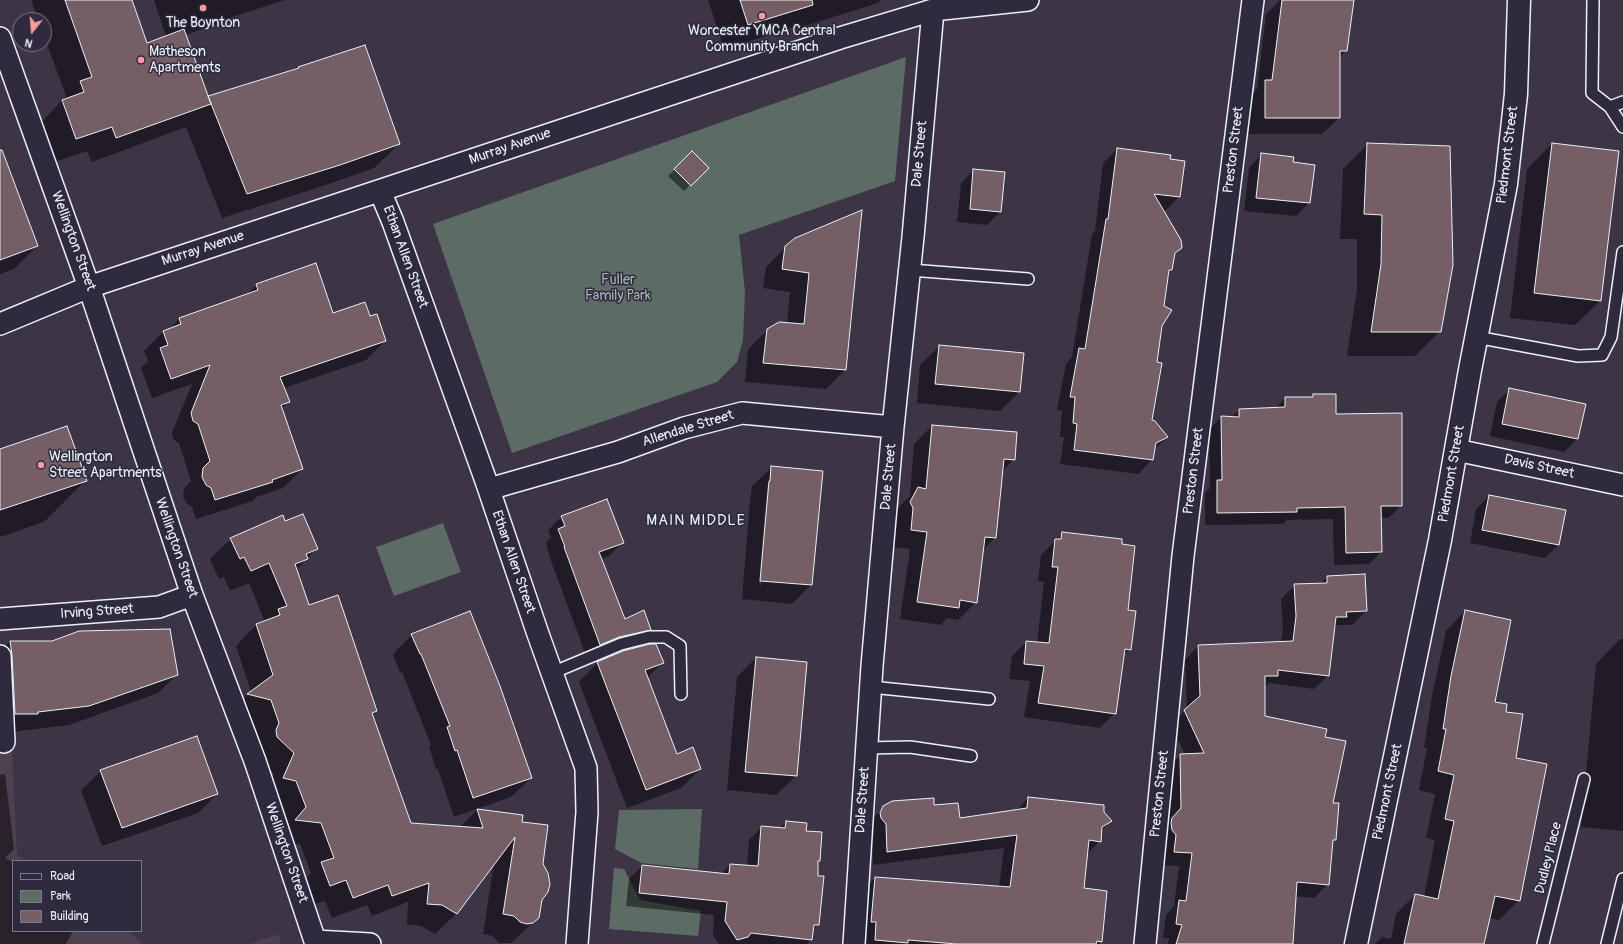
<!DOCTYPE html>
<html>
<head>
<meta charset="utf-8">
<style>
  body { margin:0 }
  #map { position:relative; width:1623px; height:944px; overflow:hidden; background:#3d3445; font-family:Pangolin,sans-serif }
  canvas { display:block }
  .legend { position:absolute; left:12px; top:860px; width:130px; height:72px; box-sizing:border-box; background:#2f2a3d; border:1px solid #797a88; margin:0; padding:5px 7px; list-style:none; font-size:12px; color:#e8f1f8 }
  .legend li { display:flex; align-items:center; gap:8px; height:20px }
  .legend b { width:20px; border:1px solid #797a88 }
  .north { position:absolute; left:12px; top:12px; width:40px; height:40px; box-sizing:border-box; background:#2f2a3d; border:1px solid #797a88; border-radius:50%; rotate:197deg; font-size:11px; font-weight:700; line-height:16px; text-align:center; color:#e8f1f8 }
  .north::after { content:''; display:block; margin:auto; width:14px; height:18px; background:#ff9aa2; clip-path:polygon(50% 0,100% 100%,50% 72%,0 100%) }
</style>
</head>
<body>
<div id="map">
<canvas width="1623" height="944"></canvas>
<ul class="legend">
<li><b style="height:5px;background:#2f2a3d"></b>Road</li>
<li><b style="height:11px;background:#5c6c64"></b>Park</li>
<li><b style="height:11px;background:#755e65"></b>Building</li>
</ul>
<div class="north">N</div>
</div>
<script>
const ctx = document.querySelector('canvas').getContext('2d');
ctx.lineJoin = 'round';
function paint(path, color) { ctx.fillStyle = color; ctx.fill(path, 'evenodd'); }
const toPath = rows => new Path2D(rows.map(r => 'M' + r).join(''));
function trace(path, color, width, dash) { ctx.strokeStyle = color; ctx.lineWidth = width; ctx.lineCap = dash ? 'butt' : 'round'; ctx.setLineDash(dash || []); ctx.stroke(path); }
function label(font, color, halo, rows, align = 'center') {
  ctx.font = font + ' Pangolin,sans-serif'; ctx.lineWidth = 3; ctx.setLineDash([]); ctx.textBaseline = 'middle'; ctx.strokeStyle = halo; ctx.fillStyle = color; for (const [text, x, y, turn = 0] of rows) {
    ctx.save(); ctx.translate(x, y); ctx.rotate((+turn || 0) * Math.PI / 180); ctx.textAlign = isNaN(turn) ? turn : align; if (halo) ctx.strokeText(text, 0, 0); ctx.fillText(text, 0, 0); ctx.restore();
  }
}
paint(toPath([
  [12,751,17,855,27,861,13,861,13,931,129,931,143,944,0,944,0,752],
  [278,934,281,944,250,944]
]), '#4e414f');
paint(toPath([
  [906,57,895,181,739,235,745,292,743,340,737,362,717,382,512,453,433,224],
  [443,523,461,572,394,596,376,547],
  [702,809,698,869,641,863,615,849,619,810],
  [614,868,624,869,640,900,701,911,698,936,609,929]
]), '#5c6c64');
paint(toPath([
  [31,0,131,0,146,44,166,37,154,0,285,0,232,17,227,21,185,35,208,97,296,70,299,68,364,46,399,144,374,168,314,189,222,218,186,127,92,162,87,151,51,163,38,126,66,96,44,36,44,20,38,20],
  [708,0,881,0,878,3,798,28,798,26,724,49],
  [1280,0,1353,0,1346,50,1339,58,1339,118,1322,134,1248,134,1248,98,1257,89,1266,14],
  [1368,144,1440,331,1415,356,1347,356,1357,290,1357,239,1340,239,1343,169],
  [1552,144,1600,301,1575,325,1510,318,1527,169],
  [1117,149,1169,160,1179,197,1165,211,1162,211,1181,248,1174,255,1171,270,1167,273,1150,421,1167,437,1154,450,1152,460,1138,474,1060,464,1064,437,1060,437,1062,411,1057,410,1066,364,1072,357,1092,234,1095,232,1103,163],
  [692,153,707,168,684,191,668,176],
  [1262,154,1292,163,1314,165,1309,203,1296,216,1244,211,1249,168],
  [974,170,1000,212,987,225,957,222,961,183],
  [0,194,37,246,14,269,0,274],
  [861,212,845,370,826,389,745,382,748,349,768,330,787,324,790,292,763,288,766,267,786,247],
  [257,285,332,314,369,317,385,341,366,360,284,388,289,402,281,409,302,469,283,488,256,497,253,501,196,519,192,507,187,504,183,497,184,489,191,481,179,443,174,440,172,433,192,384,152,398,141,368,148,361,144,351,164,331,168,330,179,319,246,295],
  [940,346,1019,392,1000,411,917,403,920,365],
  [1510,389,1577,439,1564,452,1490,436,1497,402],
  [1313,395,1335,395,1335,415,1401,505,1389,518,1381,518,1381,552,1369,564,1334,565,1333,519,1287,520,1283,524,1205,525,1205,493,1210,488,1209,430,1221,417,1231,418,1239,410,1275,409,1285,398,1311,398],
  [932,426,1014,459,1002,472,995,538,983,550,976,602,958,620,947,618,941,625,900,619,910,549,894,547,896,526,893,520,900,506,910,496,914,444],
  [0,450,86,480,44,522,0,537],
  [772,467,811,585,792,604,742,599,750,501,752,486],
  [767,486,769,486,761,586,759,585],
  [1489,496,1564,511,1558,545,1545,558,1470,543,1476,509],
  [607,500,622,543,609,556,601,559,624,621,650,630,637,643,587,658,551,561,546,543,551,537,548,530,561,517],
  [285,522,316,549,296,570,309,607,376,711,372,715,410,824,460,827,477,810,521,823,542,865,541,899,538,918,511,943,499,943,493,936,483,934,494,863,456,914,435,934,421,926,407,924,408,902,372,916,367,905,332,918,325,901,309,906,301,884,311,873,300,844,276,841,263,798,274,774,257,758,227,715,251,692,236,646,256,625,265,622,249,583,230,591,224,577,219,579,210,559,231,539],
  [1063,533,1127,611,1130,649,1123,656,1115,713,1100,728,1024,717,1030,681,1009,679,1012,656,1026,642,1037,643,1044,582,1038,581,1041,555],
  [1327,577,1366,611,1352,625,1337,625,1334,628,1328,676,1314,689,1269,683,1264,689,1264,716,1324,738,1335,840,1332,843,1328,884,1314,898,1295,896,1292,944,1168,944,1169,938,1163,938,1166,915,1174,906,1179,866,1161,865,1159,832,1168,822,1167,769,1180,755,1185,755,1171,724,1187,709,1185,660,1198,646,1281,642,1283,630,1281,599,1295,585,1320,584],
  [1465,611,1494,703,1505,712,1514,758,1519,900,1499,920,1489,918,1483,944,1375,944,1382,937,1391,939,1396,914,1415,895,1424,897,1435,840,1426,838,1435,794,1419,790,1427,748,1424,748,1432,696,1446,631],
  [412,635,531,778,511,797,454,817,438,769,436,769,429,747,431,745,402,672,400,673,393,654],
  [1620,639,1623,639,1623,831,1581,827,1596,664],
  [10,642,52,642,177,674,158,693,69,725,19,731,17,732,0,733,0,652],
  [756,658,796,776,776,795,727,790,737,677],
  [598,662,662,663,647,678,676,755,700,769,681,788,627,808,579,682],
  [101,771,217,794,198,813,102,846,81,790],
  [5,774,14,849,5,858,13,862,13,931,73,931,66,944,0,944,0,775],
  [1028,798,1103,813,1110,821,1101,831,1100,841,1086,855,1083,889,1101,941,1098,944,862,944,861,892,875,878,999,887,1004,848,873,865,872,838,868,832,870,821,884,807,933,807,959,819,1016,811],
  [786,822,805,832,819,860,817,862,818,925,813,930,812,939,807,944,719,944,713,935,714,915,626,906,629,879,642,866,720,874,730,865,747,866,749,840,762,827,780,828]
]), '#0007');
const building = toPath([
  [65,0,132,0,147,43,184,29,211,104,116,138,112,127,76,139,62,100,84,92,80,81,92,77,65,0],
  [740,0,812,0,813,5,748,25,740,0],
  [1282,0,1354,0,1347,51,1340,51,1340,118,1265,118,1265,80,1272,80,1282,0],
  [365,45,400,144,340,165,247,194,208,96,299,68,298,67,365,45],
  [1367,143,1450,146,1453,265,1441,332,1371,332,1381,264,1382,215,1364,214,1367,143],
  [1552,143,1619,151,1601,301,1534,293,1552,143],
  [1117,148,1171,155,1170,159,1185,161,1180,197,1154,194,1181,240,1182,248,1175,253,1172,270,1169,270,1164,306,1172,310,1162,326,1157,362,1162,363,1152,420,1155,421,1168,437,1156,443,1153,460,1074,450,1077,424,1073,423,1075,397,1070,397,1079,348,1085,349,1106,219,1108,219,1117,148],
  [0,150,2,150,38,246,0,260,0,150],
  [692,151,709,168,691,186,674,169,692,151],
  [1261,153,1294,157,1293,162,1315,165,1310,203,1256,198,1261,153],
  [973,169,1005,172,1001,212,970,209,973,169],
  [862,210,846,370,763,363,767,329,779,322,804,324,809,273,782,269,785,246,795,238,862,210],
  [316,263,333,313,365,302,370,316,377,314,386,341,280,377,290,402,281,405,303,469,272,480,273,482,215,500,211,488,206,485,202,477,203,468,210,461,198,424,193,421,191,413,210,365,171,379,160,348,168,345,163,331,181,324,179,318,258,290,256,284,316,263],
  [939,345,1024,353,1020,392,935,384,939,345],
  [1509,388,1586,404,1578,439,1502,424,1509,388],
  [1313,394,1336,394,1336,414,1402,413,1402,506,1381,506,1382,552,1346,553,1345,507,1297,508,1297,512,1217,513,1217,480,1222,480,1221,416,1239,417,1239,409,1285,407,1285,397,1313,397,1313,394],
  [932,425,1017,432,1015,460,1004,459,996,538,985,537,977,603,960,600,959,608,917,602,927,532,911,530,913,508,910,502,918,487,926,489,932,425],
  [67,426,87,481,0,510,0,449,67,426],
  [771,466,823,471,812,585,760,581,769,481,770,481,771,466],
  [1489,495,1566,510,1559,545,1482,530,1489,495],
  [607,499,624,543,599,552,625,619,644,610,651,630,619,637,600,645,564,547,565,547,558,529,565,526,561,516,607,499],
  [303,514,318,549,306,554,308,559,295,564,309,605,338,595,377,711,372,713,411,823,483,828,477,809,523,815,522,822,548,825,543,864,548,873,550,884,548,892,542,900,539,918,533,923,527,924,520,922,514,916,503,914,515,837,457,914,442,905,427,904,429,883,392,896,388,885,353,898,346,880,330,886,321,862,334,858,321,823,295,820,306,807,296,781,283,778,294,753,277,737,276,730,279,723,271,700,247,694,273,675,256,624,280,615,278,609,287,606,269,563,251,571,244,557,240,559,230,538,283,515,285,521,303,514],
  [1062,532,1122,539,1122,544,1135,546,1128,610,1136,611,1131,650,1125,649,1116,714,1038,703,1044,666,1024,664,1026,641,1049,643,1058,567,1052,567,1055,539,1061,539,1062,532],
  [1365,574,1367,611,1346,612,1347,617,1336,617,1329,676,1278,670,1278,676,1265,676,1265,716,1327,729,1325,737,1346,741,1333,803,1339,803,1336,840,1333,840,1329,885,1297,882,1293,944,1176,944,1182,925,1176,924,1179,900,1186,901,1192,853,1174,852,1176,835,1172,830,1171,823,1172,818,1181,808,1180,754,1204,753,1184,710,1200,696,1198,645,1293,641,1296,616,1294,584,1327,583,1327,576,1365,574],
  [1465,610,1511,620,1495,702,1507,704,1506,712,1523,714,1516,758,1547,764,1520,901,1495,896,1484,944,1404,944,1415,894,1438,899,1454,821,1445,819,1454,775,1438,771,1446,729,1443,729,1451,676,1465,610],
  [470,611,500,686,532,778,473,798,457,750,455,751,447,727,450,726,421,654,420,654,411,634,470,611],
  [170,629,178,675,89,706,38,712,38,714,15,714,12,655,10,641,52,641,79,631,170,629],
  [650,644,656,644,664,663,645,670,677,754,693,747,701,769,646,790,597,662,623,651,650,644],
  [756,657,807,662,797,776,745,772,756,657],
  [197,736,218,794,122,828,100,770,197,736],
  [1028,797,1104,805,1104,812,1112,821,1102,827,1101,842,1089,840,1084,888,1107,891,1102,942,1097,941,1096,944,956,944,908,940,908,943,875,940,876,922,871,922,875,877,1010,887,1017,835,887,852,886,824,881,818,880,813,883,806,892,801,934,798,934,805,958,803,960,818,1027,808,1028,797],
  [786,821,807,823,806,831,822,832,820,861,818,861,818,876,824,876,819,925,814,925,812,940,751,933,748,937,737,940,725,921,727,902,639,893,642,865,729,874,730,864,758,866,761,826,785,828,786,821]
]);
paint(building, '#755e65');
trace(building, '#e8f1f8', 1);
const lane = toPath([
  [1593,0,1592,93,1610,107],
  [1623,102,1610,107,1623,127],
  [910,270,1028,279],
  [1476,337,1578,356,1602,355,1611,337,1623,252],
  [552,673,621,644,649,637,666,637,680,646,681,694],
  [871,687,989,699],
  [867,748,910,747,971,756],
  [1543,944,1584,779],
  [1607,944,1623,879]
]);
const street = toPath([
  [0,38,89,287,192,595,255,761,316,944],
  [380,191,393,222,486,481,538,634,586,768,587,812,577,944],
  [0,324,89,287,840,38,933,10,1028,0],
  [1456,450,1623,485],
  [489,489,618,452,684,428,742,413,893,427],
  [0,619,159,607,192,595],
  [0,656,4,742],
  [315,941,370,944],
  [854,944,872,666,893,427,913,237,933,10],
  [1145,944,1183,556,1253,0]
]);
const secondary = toPath([
  [1356,944,1440,540,1470,370,1506,184,1516,94,1519,0]
]);
trace(lane, '#e8f1f8', 14);
trace(street, '#e8f1f8', 24);
trace(secondary, '#e8f1f8', 25);
trace(lane, '#2f2a3d', 11);
trace(street, '#2f2a3d', 21);
trace(secondary, '#2f2a3d', 22);
for (const [x, y, r, color] of [
  [203,8,4,"#ff9aa2"],
  [762,16,4,"#ff9aa2"],
  [141,60,4,"#ff9aa2"],
  [41,465,4,"#ff9aa2"]
]) { const dot = new Path2D(); dot.arc(x, y, r, 0, 2 * Math.PI); ctx.fillStyle = color; ctx.fill(dot); trace(dot, '#2f2a3d', 1.5); }
label('14px', '#e8f1f8', '#2f2a3d', [
  ["The Boynton",203,23],
  ["Worcester YMCA Central",762,31],
  ["Community Branch",762,47],
  ["Matheson",149,52,"left"],
  ["Apartments",149,68,"left"],
  ["Wellington",49,457,"left"],
  ["Street Apartments",49,473,"left"]
]);
label('14px', '#e8f1f8', '#2f2a3d', [
  ["Murray Avenue",510,147,-19],
  ["Preston Street",1234,150,-83],
  ["Dale Street",920,154,-85],
  ["Piedmont Street",1508,155,-83],
  ["Wellington Street",73,241,70],
  ["Murray Avenue",203,249,-18],
  ["Ethan Allen Street",405,257,70],
  ["Allendale Street",688,429,-17],
  ["Davis Street",1539,467,12],
  ["Preston Street",1194,471,-83],
  ["Piedmont Street",1452,474,-80],
  ["Dale Street",889,477,-85],
  ["Wellington Street",176,548,71],
  ["Ethan Allen Street",513,562,71],
  ["Irving Street",97,612,-4],
  ["Piedmont Street",1388,792,-78],
  ["Preston Street",1160,794,-84],
  ["Dale Street",863,800,-86],
  ["Wellington Street",286,853,71],
  ["Dudley Place",1549,858,-76]
]);
label('14px', '#a9b5b5', '#2f2a3d', [
  ["Fuller",618,280],
  ["Family Park",618,296]
]);
ctx.letterSpacing = '1px';
label('15px', '#e8f1f8', '#2f2a3d', [
  ["MAIN MIDDLE",696,521]
]);
ctx.letterSpacing = '0px';
</script>
</body>
</html>
